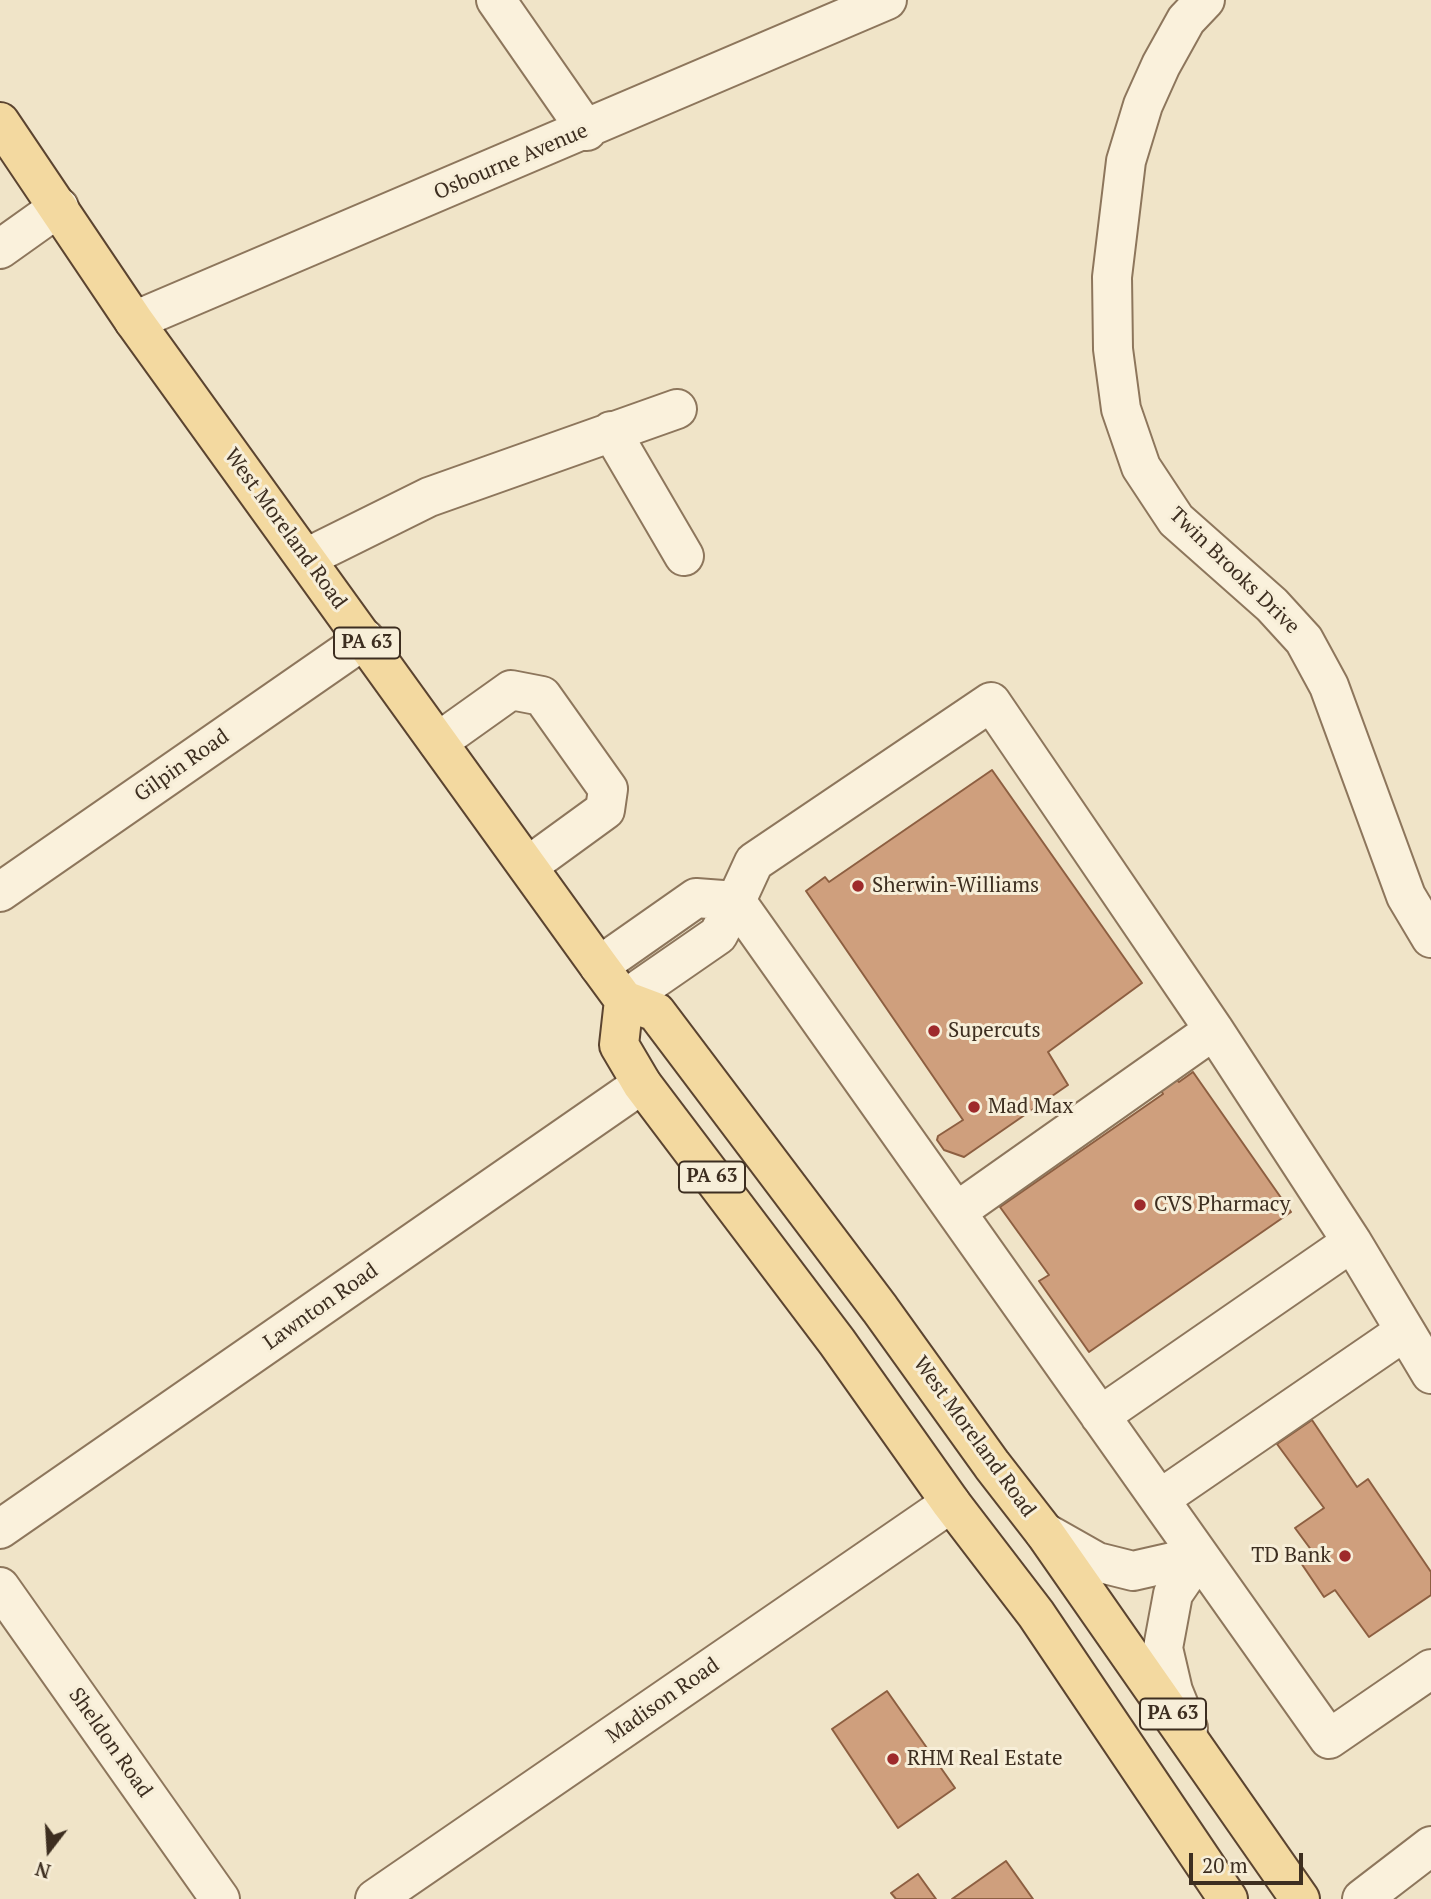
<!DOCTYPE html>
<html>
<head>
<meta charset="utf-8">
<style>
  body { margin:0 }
  #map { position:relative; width:1431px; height:1899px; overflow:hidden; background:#f0e4c8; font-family:"PT Serif",serif }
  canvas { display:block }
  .north { position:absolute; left:14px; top:1815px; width:70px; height:70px; -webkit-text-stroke:5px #f7eed8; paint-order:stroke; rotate:197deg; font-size:19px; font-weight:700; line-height:28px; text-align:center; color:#3d2e20 }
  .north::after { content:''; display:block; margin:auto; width:24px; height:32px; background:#3d2e20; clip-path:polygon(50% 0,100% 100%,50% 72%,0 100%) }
  .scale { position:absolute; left:1189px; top:1853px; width:114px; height:32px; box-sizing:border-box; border:4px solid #3d2e20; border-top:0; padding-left:9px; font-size:21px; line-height:24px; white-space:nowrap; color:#3d2e20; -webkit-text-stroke:5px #f7eed8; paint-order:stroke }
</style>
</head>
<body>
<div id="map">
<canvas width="1431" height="1899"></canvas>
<div class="north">N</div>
<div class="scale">20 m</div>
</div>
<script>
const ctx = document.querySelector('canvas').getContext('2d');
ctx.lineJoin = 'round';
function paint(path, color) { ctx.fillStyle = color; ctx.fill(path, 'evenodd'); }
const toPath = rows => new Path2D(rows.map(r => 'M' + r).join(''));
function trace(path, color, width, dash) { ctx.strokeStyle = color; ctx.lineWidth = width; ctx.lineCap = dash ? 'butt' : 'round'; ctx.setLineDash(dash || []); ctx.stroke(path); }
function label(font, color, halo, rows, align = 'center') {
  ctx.font = font + ' "PT Serif",serif'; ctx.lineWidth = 6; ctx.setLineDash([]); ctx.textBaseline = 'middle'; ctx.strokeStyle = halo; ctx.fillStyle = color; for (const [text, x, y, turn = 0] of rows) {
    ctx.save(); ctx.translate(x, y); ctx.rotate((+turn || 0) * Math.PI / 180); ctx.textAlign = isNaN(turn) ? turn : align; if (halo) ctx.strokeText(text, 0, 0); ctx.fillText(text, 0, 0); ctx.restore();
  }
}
const building = toPath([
  [992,770,1142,983,1048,1052,1068,1085,964,1157,944,1150,937,1140,938,1136,963,1120,806,891,825,877,829,882,992,770],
  [1193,1072,1291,1212,1089,1352,1039,1281,1049,1275,1000,1207,1163,1094,1158,1085,1172,1074,1179,1082,1193,1072],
  [1312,1420,1357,1487,1368,1479,1431,1572,1431,1595,1369,1637,1335,1590,1324,1597,1299,1560,1312,1551,1295,1528,1324,1508,1277,1444,1312,1420],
  [887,1691,955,1788,898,1828,832,1729,887,1691],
  [1006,1861,1033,1899,952,1899,1006,1861],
  [918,1874,936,1899,896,1899,891,1893,918,1874]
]);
paint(building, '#cf9f7d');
trace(building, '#8d5f41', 2);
const minor = toPath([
  [496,0,587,131],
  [1205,0,1186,20,1161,65,1143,105,1126,161,1112,277,1113,349,1121,409,1141,467,1176,520,1272,605,1304,640,1329,686,1406,896,1431,938],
  [0,249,59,207],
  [134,321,887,0],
  [611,431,684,556],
  [306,558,429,497,677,409],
  [438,742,511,690,542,696,608,789,605,810,528,866],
  [0,892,365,639],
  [599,966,696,898,736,901,718,935,624,1000],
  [956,1212,1214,1030],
  [1431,1374,1352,1242,1214,1030,991,702,754,862,736,901,1329,1739,1431,1669],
  [1100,1416,1352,1242],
  [1160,1499,1405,1331],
  [0,1529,642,1084],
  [1044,1532,1097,1562,1133,1571,1199,1556,1173,1594,1163,1648,1173,1691,1188,1728],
  [0,1587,220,1899],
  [375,1899,951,1503],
  [1362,1899,1431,1846]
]);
const major = toPath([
  [0,122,134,321,599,966,624,1000,656,1012,880,1309,992,1465,1044,1532,1300,1899],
  [624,1000,619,1045,642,1084,837,1342,951,1503,1036,1614,1228,1899]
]);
trace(minor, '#8d765c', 42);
trace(major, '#5b4430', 42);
trace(minor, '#faf1dc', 38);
trace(major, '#f3d9a0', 38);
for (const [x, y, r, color] of [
  [858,886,7,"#9e2a2b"],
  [934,1031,7,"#9e2a2b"],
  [974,1107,7,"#9e2a2b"],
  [1140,1205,7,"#9e2a2b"],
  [1345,1556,7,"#9e2a2b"],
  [893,1759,7,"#9e2a2b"]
]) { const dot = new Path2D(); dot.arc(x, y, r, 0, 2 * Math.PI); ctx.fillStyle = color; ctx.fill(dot); trace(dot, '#f7eed8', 2.5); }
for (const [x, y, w] of [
  [367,643,66],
  [712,1177,66],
  [1173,1714,66]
]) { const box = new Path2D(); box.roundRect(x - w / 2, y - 15.5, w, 31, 5); ctx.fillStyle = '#f7eed8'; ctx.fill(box); trace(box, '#3d2e20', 2); }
label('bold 19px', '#3d2e20', null, [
  ["PA 63",367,643],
  ["PA 63",712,1177],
  ["PA 63",1173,1714]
]);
label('21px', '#3d2e20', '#f7eed8', [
  ["Osbourne Avenue",511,162,-23],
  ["West Moreland Road",285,529,54],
  ["Twin Brooks Drive",1234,571,44],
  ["Gilpin Road",182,766,-35],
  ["Lawnton Road",321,1307,-35],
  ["West Moreland Road",974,1437,54],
  ["Madison Road",663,1701,-35],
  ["Sheldon Road",110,1743,55]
]);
label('21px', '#3d2e20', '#f7eed8', [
  ["Sherwin-Williams",872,886],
  ["Supercuts",948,1031],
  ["Mad Max",988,1107],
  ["CVS Pharmacy",1154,1205],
  ["TD Bank",1331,1556,"right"],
  ["RHM Real Estate",907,1759]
], 'left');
</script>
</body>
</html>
